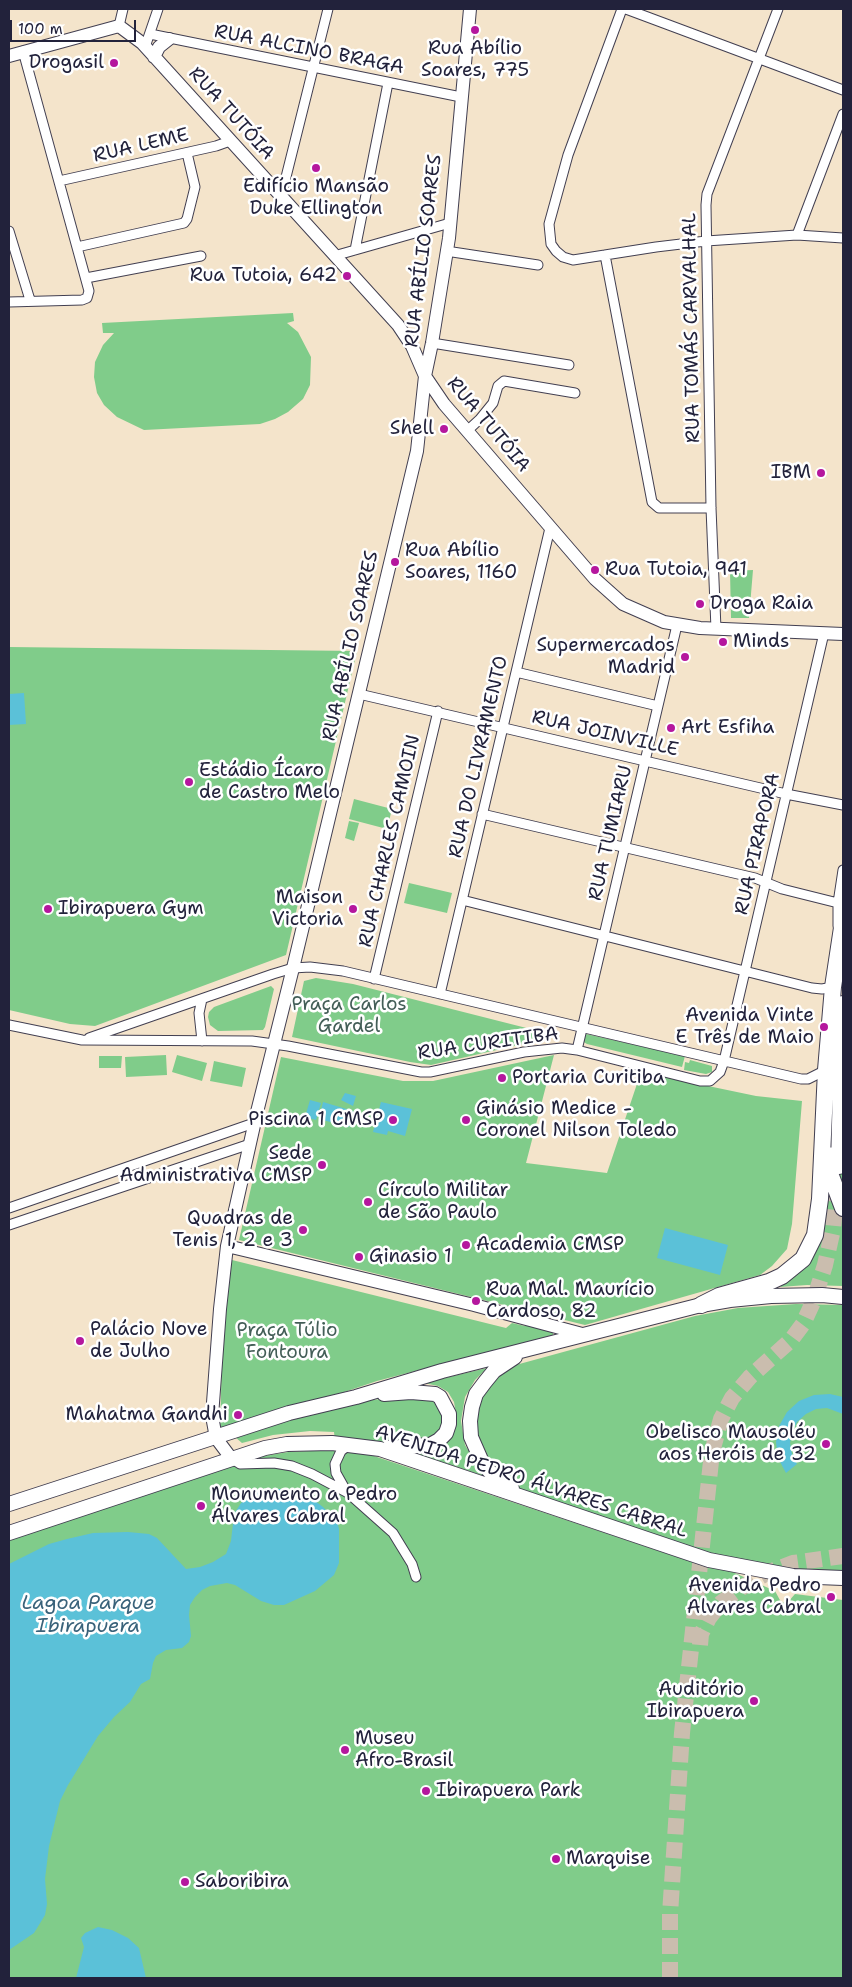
<!DOCTYPE html>
<html>
<head>
<meta charset="utf-8">
<style>
  body { margin:0 }
  #map { position:relative; width:852px; height:1987px; overflow:hidden; background:#f4e4cb; font-family:"Shantell Sans",sans-serif }
  canvas { display:block }
  .frame { position:absolute; inset:0; border:10px solid #22223b; pointer-events:none }
  .scale { position:absolute; left:10px; top:20px; width:126px; height:22px; box-sizing:border-box; border:2px solid #22223b; border-top:0; padding-left:6px; font-size:15px; line-height:18px; white-space:nowrap; color:#22223b; -webkit-text-stroke:4px #fff; paint-order:stroke }
</style>
</head>
<body>
<div id="map">
<canvas width="852" height="1987"></canvas>
<div class="frame"></div>
<div class="scale">100 m</div>
</div>
<script>
const ctx = document.querySelector('canvas').getContext('2d');
ctx.lineJoin = 'round';
function paint(path, color) { ctx.fillStyle = color; ctx.fill(path, 'evenodd'); }
const toPath = rows => new Path2D(rows.map(r => 'M' + r).join(''));
function trace(path, color, width, dash) { ctx.strokeStyle = color; ctx.lineWidth = width; ctx.lineCap = dash ? 'butt' : 'round'; ctx.setLineDash(dash || []); ctx.stroke(path); }
function label(font, color, halo, rows, align = 'center') {
  ctx.font = font + ' "Shantell Sans",sans-serif'; ctx.lineWidth = 5; ctx.setLineDash([]); ctx.textBaseline = 'middle'; ctx.strokeStyle = halo; ctx.fillStyle = color; for (const [text, x, y, turn = 0] of rows) {
    ctx.save(); ctx.translate(x, y); ctx.rotate((+turn || 0) * Math.PI / 180); ctx.textAlign = isNaN(turn) ? turn : align; if (halo) ctx.strokeText(text, 0, 0); ctx.fillText(text, 0, 0); ctx.restore();
  }
}
paint(toPath([
  [293,313,294,321,287,323,298,332,311,357,310,385,303,399,288,412,275,419,260,424,144,430,117,417,104,405,97,393,94,377,95,362,103,345,114,333,103,333,102,323],
  [753,570,749,618,731,618,730,571],
  [9,647,357,651,286,955,95,1026,70,1024,9,1010],
  [354,799,392,809,387,829,349,819],
  [349,821,359,823,354,841,345,838],
  [409,883,452,893,447,913,404,903],
  [316,978,353,984,558,1036,431,1065,410,1062,292,1037,304,981],
  [271,986,274,989,265,1027,263,1030,218,1031,210,1025,208,1017,209,1012,214,1007],
  [586,1034,685,1056,682,1067,587,1044,582,1041,582,1036],
  [166,1055,167,1075,126,1077,125,1057],
  [177,1055,207,1063,202,1081,172,1072],
  [554,1055,526,1163,607,1173,641,1072,756,1096,802,1101,792,1224,787,1249,772,1266,760,1275,585,1325,239,1240,281,1057,403,1081,433,1081],
  [99,1056,122,1056,121,1068,99,1068],
  [690,1060,712,1066,712,1072,706,1074,684,1070,685,1062,689,1063],
  [214,1061,246,1068,242,1087,210,1081],
  [843,1164,843,1286,807,1285,780,1287,804,1268,832,1168],
  [228,1259,506,1328,512,1323,525,1326,526,1323,553,1330,553,1335,377,1381,220,1434,223,1312],
  [796,1304,843,1305,843,1576,795,1573,713,1555,528,1493,513,1485,487,1460,480,1447,476,1418,479,1403,487,1388,498,1375,512,1366,695,1316,738,1308],
  [487,1368,475,1380,465,1397,461,1421,465,1445,484,1476,415,1453,431,1450,454,1426,456,1413,454,1402,448,1392,438,1386,424,1383],
  [410,1396,433,1397,445,1413,440,1435,414,1445,335,1441,334,1432,310,1431,273,1435,242,1443,235,1437,289,1418,353,1402],
  [332,1450,352,1451,374,1456,671,1555,726,1569,775,1591,781,1602,787,1603,795,1594,843,1600,843,1978,9,1978,9,1539,257,1457,288,1452]
]), '#80cc8a');
paint(toPath([
  [24,693,26,724,9,725,9,694],
  [345,1093,356,1096,353,1106,341,1100],
  [310,1100,321,1103,316,1120,305,1117],
  [323,1102,353,1111,349,1127,319,1119],
  [381,1102,412,1109,405,1136,388,1131,387,1135,373,1132],
  [665,1228,728,1245,720,1275,657,1258],
  [830,1394,843,1397,843,1414,827,1408,816,1409,806,1414,797,1422,792,1432,790,1443,792,1454,797,1464,786,1473,778,1458,776,1442,779,1426,787,1412,799,1401,814,1395],
  [273,1489,285,1489,310,1497,323,1507,337,1521,339,1529,339,1563,334,1575,315,1591,284,1605,274,1605,261,1601,235,1585,227,1583,210,1586,202,1590,195,1597,190,1605,189,1615,191,1636,189,1642,182,1648,166,1650,156,1656,153,1663,150,1679,141,1684,130,1702,114,1717,98,1736,68,1785,60,1801,49,1846,45,1879,47,1904,45,1915,34,1933,9,1950,9,1564,49,1544,67,1539,93,1533,128,1532,149,1534,157,1538,186,1569,200,1567,213,1562,226,1554,231,1541,234,1514,241,1503,261,1490],
  [98,1927,112,1930,128,1938,139,1948,146,1978,76,1978,84,1947,81,1938,85,1933]
]), '#5bc1d8');
trace(toPath([
  [700,1645,701,1634,709,1618,721,1603,741,1588,767,1573,793,1563,843,1556],
  [670,1978,670,1914,682,1733,712,1452,721,1419,732,1398,750,1377,791,1340,803,1324,814,1300,825,1265,833,1229,837,1189]
]), '#cabdae', 16, [16, 8]);
const street = toPath([
  [622,9,568,155,549,224,551,244,556,251,563,257,573,260,656,247,706,241,797,235,843,238],
  [626,9,843,90],
  [119,26,123,9],
  [150,34,461,97],
  [145,47,158,9],
  [59,181,216,146,230,141],
  [281,197,328,9],
  [9,231,30,300],
  [797,235,843,114],
  [77,247,184,223,187,219,195,187,187,153],
  [355,250,388,83],
  [446,251,538,265],
  [605,255,652,502,659,508,711,508],
  [334,256,450,223],
  [86,278,201,256],
  [9,302,82,300,87,298,89,291,23,51],
  [432,343,569,365],
  [467,431,480,419,493,403,498,386,504,381,575,393],
  [716,629,711,508,706,205,707,194,778,9],
  [516,672,658,706],
  [359,694,786,794,843,805],
  [482,814,755,878,782,889,838,903],
  [462,900,812,988,822,989,833,987],
  [838,926,838,903,843,870],
  [374,979,438,711],
  [440,994,550,528],
  [9,1025,82,1040,252,1041,288,1046,421,1072,430,1072,524,1052,562,1048,577,1050,700,1081,710,1081,720,1072,724,1061,824,633],
  [89,1038,273,974,293,968,310,967,343,971,801,1079,808,1079,826,1070],
  [202,1041,199,1013,202,999],
  [577,1050,677,625],
  [9,1208,254,1123],
  [9,1225,250,1144],
  [231,1458,240,1464,274,1463,292,1466,312,1474,348,1493,393,1533,412,1564,416,1577],
  [345,1489,336,1473,335,1464,341,1451,349,1445]
]);
const secondary = toPath([
  [9,56,119,26,142,43,398,325,412,346,425,376,444,404,595,579,623,604,664,622,700,628,843,634],
  [154,57,159,47,169,39],
  [227,1246,474,1305,586,1335],
  [231,1458,216,1438,212,1416,220,1309,227,1246,257,1112,293,968,417,451,425,376,432,343,449,238,470,9]
]);
const primary = toPath([
  [384,1394,411,1392,435,1394,440,1397,449,1414,449,1424,446,1433,439,1440,430,1445,388,1448],
  [512,1489,490,1472,482,1462,471,1437,470,1421,472,1407,476,1394,485,1382,494,1371,515,1357],
  [9,1504,289,1413,356,1397,442,1371,701,1305,730,1300,771,1296,822,1295,843,1297],
  [9,1533,265,1448,287,1444,332,1443,380,1449,709,1560,793,1576,843,1578]
]);
const highway = toPath([
  [829,1155,831,1176,843,1208],
  [839,1166,843,1004],
  [701,1305,719,1296,769,1282,782,1276,803,1259,815,1235,820,1199,826,1070,833,987,843,921]
]);
trace(street, '#423f51', 11);
trace(secondary, '#423f51', 14);
trace(primary, '#423f51', 16);
trace(highway, '#423f51', 18);
trace(street, '#fff', 9);
trace(secondary, '#fff', 12);
trace(primary, '#fff', 14);
trace(highway, '#fff', 16);
for (const [x, y, r, color] of [
  [475,30,5,"#b5179e"],
  [114,63,5,"#b5179e"],
  [316,168,5,"#b5179e"],
  [347,276,5,"#b5179e"],
  [444,429,5,"#b5179e"],
  [821,473,5,"#b5179e"],
  [395,562,5,"#b5179e"],
  [595,570,5,"#b5179e"],
  [700,604,5,"#b5179e"],
  [723,642,5,"#b5179e"],
  [685,657,5,"#b5179e"],
  [671,728,5,"#b5179e"],
  [189,782,5,"#b5179e"],
  [48,909,5,"#b5179e"],
  [353,909,5,"#b5179e"],
  [824,1027,5,"#b5179e"],
  [502,1078,5,"#b5179e"],
  [393,1120,5,"#b5179e"],
  [466,1120,5,"#b5179e"],
  [322,1165,5,"#b5179e"],
  [368,1202,5,"#b5179e"],
  [303,1230,5,"#b5179e"],
  [466,1245,5,"#b5179e"],
  [359,1257,5,"#b5179e"],
  [476,1301,5,"#b5179e"],
  [80,1341,5,"#b5179e"],
  [238,1415,5,"#b5179e"],
  [826,1444,5,"#b5179e"],
  [201,1506,5,"#b5179e"],
  [831,1597,5,"#b5179e"],
  [754,1701,5,"#b5179e"],
  [345,1750,5,"#b5179e"],
  [426,1791,5,"#b5179e"],
  [556,1859,5,"#b5179e"],
  [185,1882,5,"#b5179e"]
]) { const dot = new Path2D(); dot.arc(x, y, r, 0, 2 * Math.PI); ctx.fillStyle = color; ctx.fill(dot); trace(dot, '#fff', 2); }
label('19px', '#22223b', '#fff', [
  ["Rua Abílio",475,49,"center"],
  ["Soares, 775",475,71,"center"],
  ["Drogasil",104,63,"right"],
  ["Edifício Mansão",316,187,"center"],
  ["Duke Ellington",316,209,"center"],
  ["Rua Tutoia, 642",337,276,"right"],
  ["Shell",434,429,"right"],
  ["IBM",811,473,"right"],
  ["Rua Abílio",405,551],
  ["Soares, 1160",405,573],
  ["Rua Tutoia, 941",605,570],
  ["Droga Raia",710,604],
  ["Minds",733,642],
  ["Supermercados",675,646,"right"],
  ["Madrid",675,668,"right"],
  ["Art Esfiha",681,728],
  ["Estádio Ícaro",199,771],
  ["de Castro Melo",199,793],
  ["Maison",343,898,"right"],
  ["Victoria",343,920,"right"],
  ["Ibirapuera Gym",58,909],
  ["Avenida Vinte",814,1016,"right"],
  ["E Três de Maio",814,1038,"right"],
  ["Portaria Curitiba",512,1078],
  ["Ginásio Medice -",476,1109],
  ["Coronel Nilson Toledo",476,1131],
  ["Piscina 1 CMSP",383,1120,"right"],
  ["Sede",312,1154,"right"],
  ["Administrativa CMSP",312,1176,"right"],
  ["Círculo Militar",378,1191],
  ["de São Paulo",378,1213],
  ["Quadras de",293,1219,"right"],
  ["Tenis 1, 2 e 3",293,1241,"right"],
  ["Academia CMSP",476,1245],
  ["Ginasio 1",369,1257],
  ["Rua Mal. Maurício",486,1290],
  ["Cardoso, 82",486,1312],
  ["Palácio Nove",90,1330],
  ["de Julho",90,1352],
  ["Mahatma Gandhi",228,1415,"right"],
  ["Obelisco Mausoléu",816,1433,"right"],
  ["aos Heróis de 32",816,1455,"right"],
  ["Monumento a Pedro",211,1495],
  ["Álvares Cabral",211,1517],
  ["Avenida Pedro",821,1586,"right"],
  ["Alvares Cabral",821,1608,"right"],
  ["Auditório",744,1690,"right"],
  ["Ibirapuera",744,1712,"right"],
  ["Museu",355,1739],
  ["Afro-Brasil",355,1761],
  ["Ibirapuera Park",436,1791],
  ["Marquise",566,1859],
  ["Saboribira",195,1882]
], 'left');
label('19px', '#22223b', '#fff', [
  ["RUA ALCINO BRAGA",309,50,11],
  ["RUA TUTÓIA",231,114,48],
  ["RUA LEME",141,146,-13],
  ["RUA ABÍLIO SOARES",424,251,-83],
  ["RUA TOMÁS CARVALHAL",692,328,-91],
  ["RUA TUTÓIA",488,425,50],
  ["RUA ABÍLIO SOARES",351,646,-77],
  ["RUA JOINVILLE",605,734,13],
  ["RUA DO LIVRAMENTO",479,757,-77],
  ["RUA TUMIARU",611,833,-77],
  ["RUA CHARLES CAMOIN",390,841,-77],
  ["RUA PIRAPORA",758,844,-77],
  ["RUA CURITIBA",488,1044,-8],
  ["AVENIDA PEDRO ÁLVARES CABRAL",531,1482,18]
]);
label('19px', '#435e57', '#fff', [
  ["Praça Carlos",349,1005],
  ["Gardel",349,1027],
  ["Praça Túlio",287,1331],
  ["Fontoura",287,1353]
]);
label('italic 20px', '#39627a', '#fff', [
  ["Lagoa Parque",88,1604],
  ["Ibirapuera",88,1627]
]);
</script>
</body>
</html>
